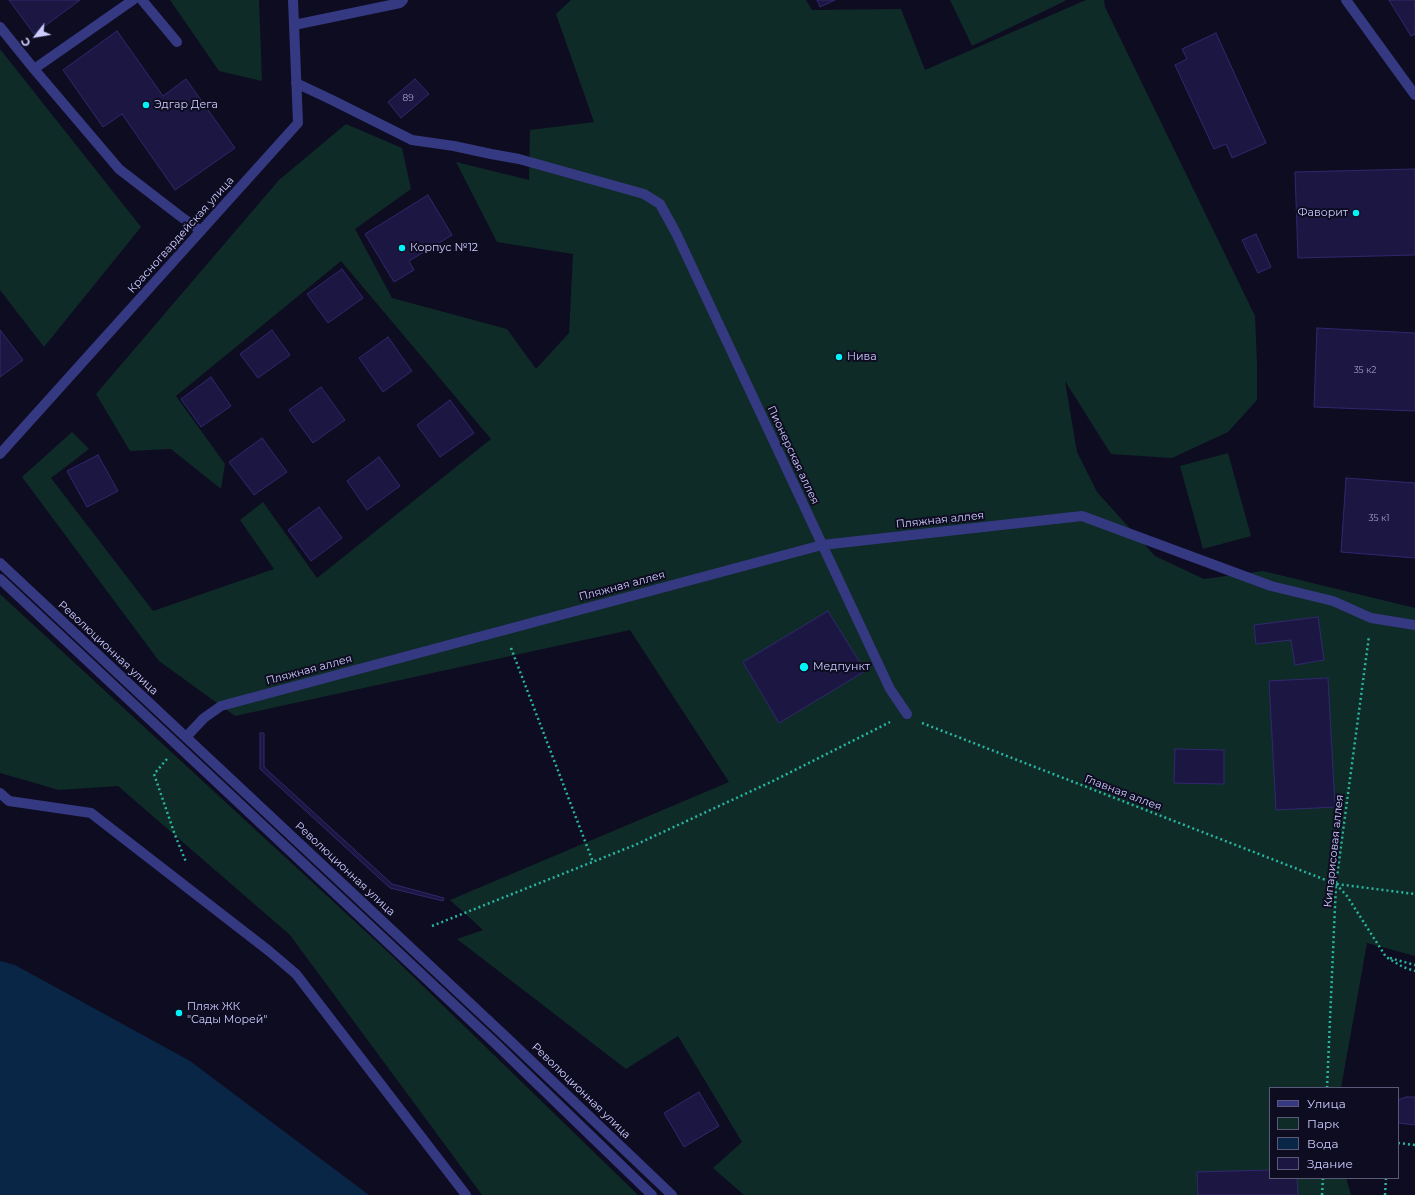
<!DOCTYPE html>
<html>
<head>
<meta charset="utf-8">
<style>
  body { margin:0 }
  #map { position:relative; width:1415px; height:1195px; overflow:hidden; background:#0e0c21; font-family:Montserrat,sans-serif }
  canvas { display:block }
  .legend { position:absolute; left:1269px; top:1087px; width:130px; height:92px; box-sizing:border-box; background:#0e0c21; border:1px solid #5a597a; margin:0; padding:5px 7px; list-style:none; font-size:12px; color:#cdccff }
  .legend li { display:flex; align-items:center; gap:8px; height:20px }
  .legend b { width:20px; border:1px solid #5a597a }
  .north { position:absolute; left:16px; top:16px; width:40px; height:40px; -webkit-text-stroke:3px #0e0c21; paint-order:stroke; rotate:239deg; font-size:11px; font-weight:700; line-height:16px; text-align:center; color:#cdccff }
  .north::after { content:''; display:block; margin:auto; width:14px; height:18px; background:#cdccff; clip-path:polygon(50% 0,100% 100%,50% 72%,0 100%) }
</style>
</head>
<body>
<div id="map">
<canvas width="1415" height="1195"></canvas>
<ul class="legend">
<li><b style="height:5px;background:#353981"></b>Улица</li>
<li><b style="height:11px;background:#0f2b27"></b>Парк</li>
<li><b style="height:11px;background:#0a2646"></b>Вода</li>
<li><b style="height:11px;background:#1c1742"></b>Здание</li>
</ul>
<div class="north">С</div>
</div>
<script>
const ctx = document.querySelector('canvas').getContext('2d');
ctx.lineJoin = 'round';
function paint(path, color) { ctx.fillStyle = color; ctx.fill(path, 'evenodd'); }
const toPath = rows => new Path2D(rows.map(r => 'M' + r).join(''));
function trace(path, color, width, dash) { ctx.strokeStyle = color; ctx.lineWidth = width; ctx.lineCap = dash ? 'butt' : 'round'; ctx.setLineDash(dash || []); ctx.stroke(path); }
function label(font, color, halo, rows, align = 'center') {
  ctx.font = font + ' Montserrat,sans-serif'; ctx.lineWidth = 4; ctx.setLineDash([]); ctx.textBaseline = 'middle'; ctx.strokeStyle = halo; ctx.fillStyle = color; for (const [text, x, y, turn = 0] of rows) {
    ctx.save(); ctx.translate(x, y); ctx.rotate((+turn || 0) * Math.PI / 180); ctx.textAlign = isNaN(turn) ? turn : align; if (halo) ctx.strokeText(text, 0, 0); ctx.fillText(text, 0, 0); ctx.restore();
  }
}
paint(toPath([
  [170,0,259,0,262,81,219,71],
  [571,0,806,0,812,10,901,9,925,70,1086,0,1104,0,1105,7,1255,316,1257,364,1257,400,1228,432,1172,458,1111,454,1065,381,1077,452,1097,492,1155,556,1204,579,1263,571,1415,608,1415,956,1367,943,1341,1088,1270,1088,1270,1178,1346,1178,1351,1195,744,1195,713,1168,742,1142,678,1036,626,1069,457,939,483,930,450,900,729,782,630,630,235,716,159,661,22,477,72,432,89,449,51,478,153,611,274,569,240,520,263,502,317,578,491,439,341,261,176,396,225,464,221,489,171,449,130,451,96,394,279,180,346,124,402,148,411,189,355,229,392,298,507,329,536,369,569,333,573,254,497,242,456,162,529,180,530,130,594,122,556,14],
  [950,0,1065,0,1065,1,972,46],
  [0,49,141,227,44,347,0,290],
  [1228,453,1251,536,1203,549,1180,466],
  [0,594,389,953,638,1195,482,1195,290,935,118,786,59,790,0,773]
]), '#0f2b27');
paint(toPath([
  [0,961,15,965,190,1061,369,1195,0,1195]
]), '#0a2646');
const building = toPath([
  [9,0,80,0,34,34,9,0],
  [817,0,835,0,820,7,817,0],
  [1389,0,1415,0,1415,34,1411,36,1389,0],
  [117,31,163,96,186,79,235,148,175,190,122,114,103,127,63,70,117,31],
  [1216,33,1266,143,1232,158,1226,144,1214,149,1175,65,1187,59,1182,49,1216,33],
  [415,79,429,94,401,118,388,102,415,79],
  [1415,169,1415,255,1298,258,1295,172,1415,169],
  [428,195,452,235,409,261,414,270,394,282,365,234,428,195],
  [1256,234,1271,267,1258,273,1242,240,1256,234],
  [342,269,363,298,328,323,307,294,342,269],
  [1317,328,1415,333,1415,411,1314,407,1317,328],
  [0,330,23,360,0,377,0,330],
  [272,330,290,355,258,378,240,354,272,330],
  [388,337,412,371,383,392,359,358,388,337],
  [211,377,231,406,201,427,181,399,211,377],
  [321,387,345,420,313,443,289,410,321,387],
  [450,400,474,433,440,457,417,425,450,400],
  [262,438,287,472,254,495,229,462,262,438],
  [98,455,118,491,87,507,67,471,98,455],
  [379,457,400,486,367,510,347,481,379,457],
  [1346,478,1415,483,1415,558,1341,552,1346,478],
  [319,507,342,538,311,561,288,530,319,507],
  [828,611,865,671,779,723,743,662,828,611],
  [1318,617,1324,660,1295,665,1291,640,1256,644,1254,625,1318,617],
  [1328,678,1335,807,1276,810,1269,681,1328,678],
  [260,733,264,733,264,767,392,884,444,898,443,901,390,888,260,769,260,733],
  [1175,749,1224,750,1224,784,1174,783,1175,749],
  [699,1092,719,1126,684,1147,664,1113,699,1092],
  [1406,1097,1415,1097,1415,1125,1398,1123,1398,1100,1406,1097],
  [1270,1170,1270,1178,1297,1178,1298,1195,1198,1195,1197,1172,1270,1170]
]);
paint(building, '#1c1742');
trace(building, '#30286f', 1);
trace(toPath([
  [511,648,593,862],
  [922,723,1336,884,1415,894],
  [167,759,154,774,175,835,186,862],
  [1336,884,1347,896,1386,957,1403,967,1415,971],
  [432,926,635,845,773,781,890,722],
  [1390,958,1415,965],
  [1327,1088,1336,884,1369,636],
  [1398,1143,1415,1145],
  [1322,1195,1323,1178],
  [1385,1195,1386,1178]
]), '#29b6a1', 2.5, [2, 3]);
trace(toPath([
  [142,0,177,42],
  [1346,0,1415,95],
  [294,25,400,3,403,0],
  [0,27,34,69,119,169,180,216,201,231],
  [34,69,133,0],
  [296,83,332,100,412,140,454,146,491,154,519,159,644,194,660,204,676,233,890,689,907,714],
  [0,454,298,123,293,0],
  [0,563,506,1037,672,1195],
  [0,579,497,1045,652,1195],
  [186,737,204,718,221,706,822,545,1082,516,1271,586,1333,601,1371,618,1415,625],
  [0,793,9,801,91,813,269,951,296,974,466,1195]
]), '#353981', 10);
for (const [x, y, r, color] of [
  [146,105,4,"#00f3f7"],
  [1356,213,4,"#00f3f7"],
  [402,248,4,"#00f3f7"],
  [839,357,4,"#00f3f7"],
  [804,667,5,"#00f3f7"],
  [179,1013,4,"#00f3f7"]
]) { const dot = new Path2D(); dot.arc(x, y, r, 0, 2 * Math.PI); ctx.fillStyle = color; ctx.fill(dot); trace(dot, '#0e0c21', 1.5); }
label('9px', '#a19fd0', null, [
  ["89",408,98],
  ["35 к2",1365,370],
  ["35 к1",1379,518]
]);
label('11px', '#cdccff', '#0e0c21', [
  ["Эдгар Дега",154,105],
  ["Фаворит",1348,213,"right"],
  ["Корпус №12",410,248],
  ["Нива",847,357],
  ["Медпункт",813,667],
  ["Пляж ЖК",187,1007],
  ["\"Сады Морей\"",187,1020]
], 'left');
label('11px', '#cdccff', '#0e0c21', [
  ["Красногвардейская улица",181,235,-48],
  ["Пионерская аллея",793,455,65],
  ["Пляжная аллея",940,520,-6],
  ["Пляжная аллея",622,586,-15],
  ["Революционная улица",108,648,43],
  ["Пляжная аллея",309,670,-15],
  ["Главная аллея",1123,793,21],
  ["Кипарисовая аллея",1334,851,-84],
  ["Революционная улица",345,869,43],
  ["Революционная улица",581,1091,44]
]);
</script>
</body>
</html>
